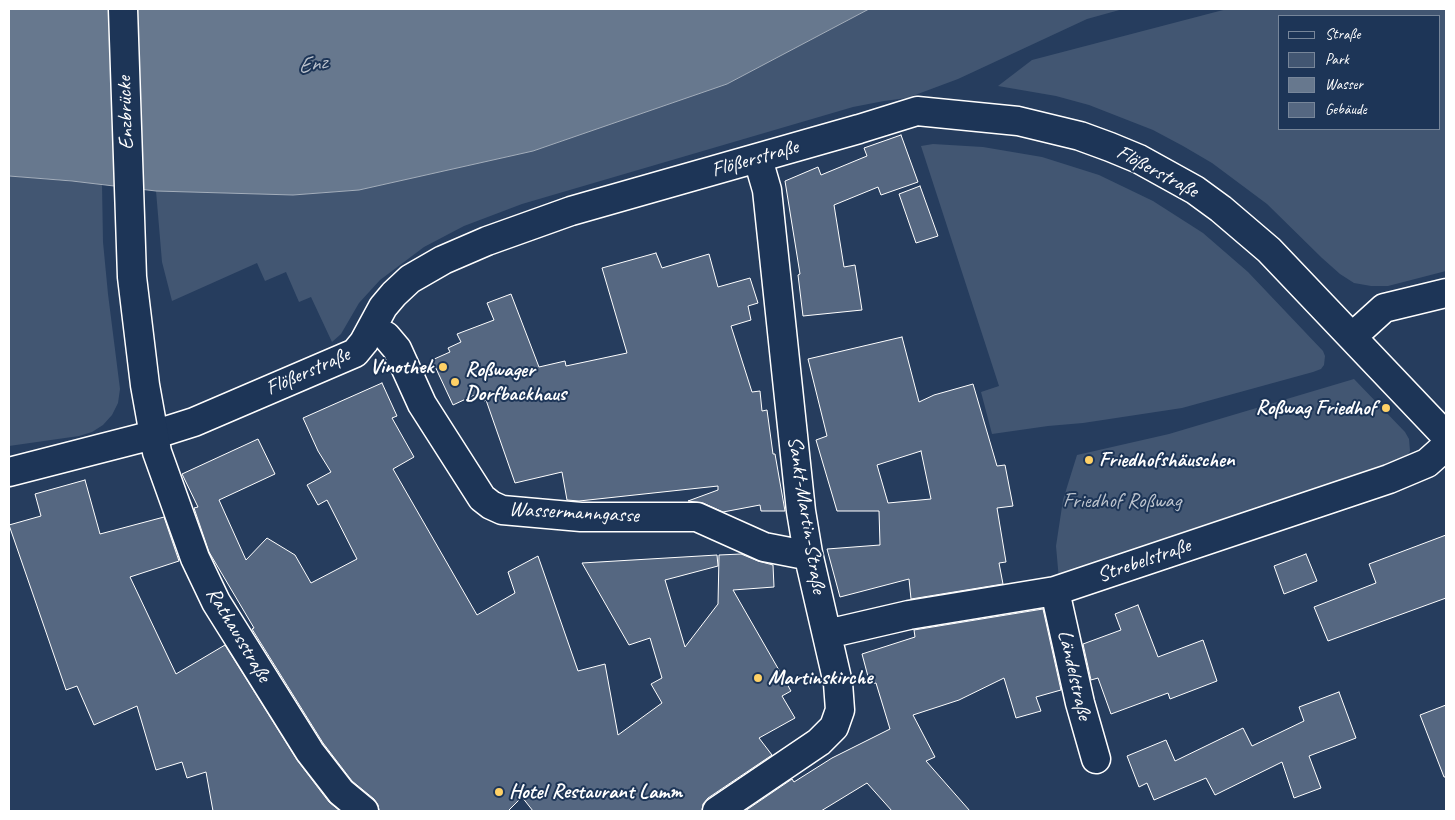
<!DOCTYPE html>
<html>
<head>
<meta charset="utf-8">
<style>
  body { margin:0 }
  #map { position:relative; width:1455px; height:820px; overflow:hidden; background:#263d5e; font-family:Caveat,sans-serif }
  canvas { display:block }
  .frame { position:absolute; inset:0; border:10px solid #fff; pointer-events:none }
  .legend { position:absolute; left:1278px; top:15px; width:162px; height:115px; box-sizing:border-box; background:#1d3557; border:1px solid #77869a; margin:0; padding:6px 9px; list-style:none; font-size:15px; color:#fff }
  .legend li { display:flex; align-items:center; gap:10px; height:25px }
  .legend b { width:25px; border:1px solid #77869a }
</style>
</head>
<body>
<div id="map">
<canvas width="1455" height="820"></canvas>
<div class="frame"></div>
<ul class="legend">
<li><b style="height:6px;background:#1d3557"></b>Straße</li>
<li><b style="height:14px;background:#425672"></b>Park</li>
<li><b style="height:14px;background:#67788e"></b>Wasser</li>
<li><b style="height:14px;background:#556781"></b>Gebäude</li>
</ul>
</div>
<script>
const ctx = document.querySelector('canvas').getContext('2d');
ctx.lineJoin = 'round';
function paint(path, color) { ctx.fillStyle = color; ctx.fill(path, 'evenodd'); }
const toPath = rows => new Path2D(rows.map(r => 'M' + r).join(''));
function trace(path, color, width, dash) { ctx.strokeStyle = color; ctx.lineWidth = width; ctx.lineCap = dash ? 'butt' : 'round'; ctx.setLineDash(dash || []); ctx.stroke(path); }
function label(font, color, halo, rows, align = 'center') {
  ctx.font = font + ' Caveat,sans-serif'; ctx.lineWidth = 4; ctx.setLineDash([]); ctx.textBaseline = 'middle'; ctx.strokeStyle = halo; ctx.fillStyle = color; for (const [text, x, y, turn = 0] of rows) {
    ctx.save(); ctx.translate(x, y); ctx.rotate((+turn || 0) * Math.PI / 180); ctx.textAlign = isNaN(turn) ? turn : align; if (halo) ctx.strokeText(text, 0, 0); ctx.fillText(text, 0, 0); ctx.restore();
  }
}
paint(toPath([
  [869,9,1123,9,1087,19,958,79,907,98,884,101,853,107,522,204,464,226,424,247,380,280,359,303,341,334,332,342,311,297,299,302,286,272,265,281,257,263,172,301,162,262,156,191,292,195,359,190,533,151,727,84],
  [1227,9,1446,9,1446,271,1388,286,1371,286,1354,283,1340,274,1322,258,1267,204,1212,163,1183,146,1153,130,1089,105,1056,96,998,86,1032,60],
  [1439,16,1439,129,1279,129,1279,16],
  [933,144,983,147,1042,157,1099,175,1153,201,1203,233,1248,272,1323,351,1325,356,1324,365,1321,369,1313,372,1182,408,1083,423,1048,426,992,434,981,392,999,386,921,146],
  [9,176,102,184,103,242,108,294,120,389,118,403,112,415,103,425,92,432,79,436,9,446],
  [1354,379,1405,432,1409,439,1410,451,1408,455,1396,464,1059,580,1056,546,1063,500,1077,455,1169,434]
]), '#425672');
const water = toPath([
  [9,9,869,9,727,84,533,151,359,190,293,195,156,191,72,181,9,176,9,9]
]);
paint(water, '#67788e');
trace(water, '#a4aebb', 1);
const building = toPath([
  [901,135,918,182,881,195,878,187,834,205,844,267,855,265,862,310,803,316,798,275,800,274,785,181,818,167,821,175,867,156,864,148,901,135],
  [920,186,938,236,916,243,899,194,920,186],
  [656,253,662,268,709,254,718,287,750,278,758,303,748,306,751,320,731,326,752,392,760,391,762,411,767,410,773,454,775,454,785,511,761,511,760,505,723,512,703,503,688,501,718,490,718,486,579,501,567,500,562,472,515,483,486,400,484,401,481,392,453,405,432,360,450,352,448,348,461,342,457,334,494,320,487,303,511,294,539,367,565,361,566,366,627,353,602,268,656,253],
  [902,337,919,402,934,395,973,384,997,466,1005,465,1013,506,997,508,1006,562,999,563,1003,584,911,599,909,579,840,597,827,549,880,545,879,511,837,511,816,440,827,436,808,359,902,337],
  [921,451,931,499,888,503,877,465,921,451],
  [382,383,397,416,392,418,414,457,393,469,477,615,515,593,508,572,538,556,578,671,605,664,618,735,662,703,651,684,662,678,650,638,629,645,582,563,717,555,718,566,665,580,685,647,718,604,719,555,741,554,758,561,773,565,774,587,733,590,791,691,782,696,795,718,759,738,772,755,708,798,703,804,702,811,533,811,522,797,508,811,379,811,378,805,374,799,352,781,323,743,252,629,254,628,209,552,194,508,198,507,182,474,258,439,275,474,219,500,246,560,267,538,295,555,311,583,357,559,327,500,318,505,307,485,331,472,318,451,303,418,382,383],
  [85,480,100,534,164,517,179,561,130,577,176,674,225,645,297,760,329,802,340,811,213,811,206,772,187,778,182,762,156,770,137,706,94,725,77,686,66,690,9,525,41,516,35,494,85,480],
  [1446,535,1446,598,1328,641,1314,607,1376,583,1369,564,1446,535],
  [1306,554,1317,581,1284,594,1274,566,1306,554],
  [1138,605,1158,657,1203,640,1217,681,1170,699,1168,693,1111,714,1098,678,1091,680,1083,644,1121,630,1115,614,1138,605],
  [1043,609,1061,690,1036,697,1041,711,1016,718,1004,678,959,700,913,715,935,757,926,761,970,811,892,811,867,783,821,811,745,811,792,779,794,782,832,758,890,729,876,683,870,684,862,654,915,637,914,630,1043,609],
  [1339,692,1356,738,1309,756,1321,788,1294,798,1282,762,1215,795,1206,778,1154,800,1147,783,1139,787,1127,756,1166,740,1175,761,1243,728,1252,746,1304,721,1299,707,1339,692],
  [1446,705,1446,777,1444,777,1420,715,1446,705]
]);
paint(building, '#556781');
trace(building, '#fff', 1);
const minor = toPath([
  [372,329,386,336,397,349,422,404,482,498,491,505,502,510,581,517,697,517,764,547,800,554,808,553],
  [1352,337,1384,308,1446,293],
  [153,435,194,422,355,353,364,342,383,307,394,294,410,279,443,260,487,241,571,211,859,129,917,111,1018,121,1080,136,1110,147,1139,159,1195,190,1221,209,1269,250,1446,436],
  [1055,591,1080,703,1096,759],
  [827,634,909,615,1055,591,1389,479,1427,463,1446,446],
  [717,811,819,742,834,727,840,710,838,683,808,553,801,511,767,190,758,159]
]);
const tertiary = toPath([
  [123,9,132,277,145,385,157,452,195,558,216,602,310,752,341,792,364,811],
  [9,472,153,435]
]);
trace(minor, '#fff', 31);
trace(tertiary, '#fff', 31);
trace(minor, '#1d3557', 28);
trace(tertiary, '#1d3557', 28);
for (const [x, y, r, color] of [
  [443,367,5,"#ffd166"],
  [455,382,5,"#ffd166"],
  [1386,408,5,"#ffd166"],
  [1089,460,5,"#ffd166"],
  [758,678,5,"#ffd166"],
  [499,792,5,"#ffd166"]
]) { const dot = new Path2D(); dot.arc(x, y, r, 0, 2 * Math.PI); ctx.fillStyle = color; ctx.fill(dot); trace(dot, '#1d3557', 2); }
label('21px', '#fff', '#1d3557', [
  ["Enzbrücke",126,113,-92],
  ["Flößerstraße",755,159,-16],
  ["Flößerstraße",1157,172,28],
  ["Flößerstraße",308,372,-24],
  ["Wassermanngasse",574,513,3],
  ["Sankt-Martin-Straße",806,515,81],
  ["Strebelstraße",1144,561,-19],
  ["Rathausstraße",238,635,59],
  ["Ländelstraße",1074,675,77]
]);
label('bold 21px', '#fff', '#1d3557', [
  ["Vinothek",433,367,"right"],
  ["Roßwager",465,370],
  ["Dorfbackhaus",465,394],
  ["Roßwag Friedhof",1376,408,"right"],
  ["Friedhofshäuschen",1099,460],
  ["Martinskirche",768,678],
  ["Hotel Restaurant Lamm",509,792]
], 'left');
label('21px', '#bdc4ce', '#1d3557', [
  ["Friedhof Roßwag",1122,501]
]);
label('italic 22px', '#bbc2cc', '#1d3557', [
  ["Enz",312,65,-10]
]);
</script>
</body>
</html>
